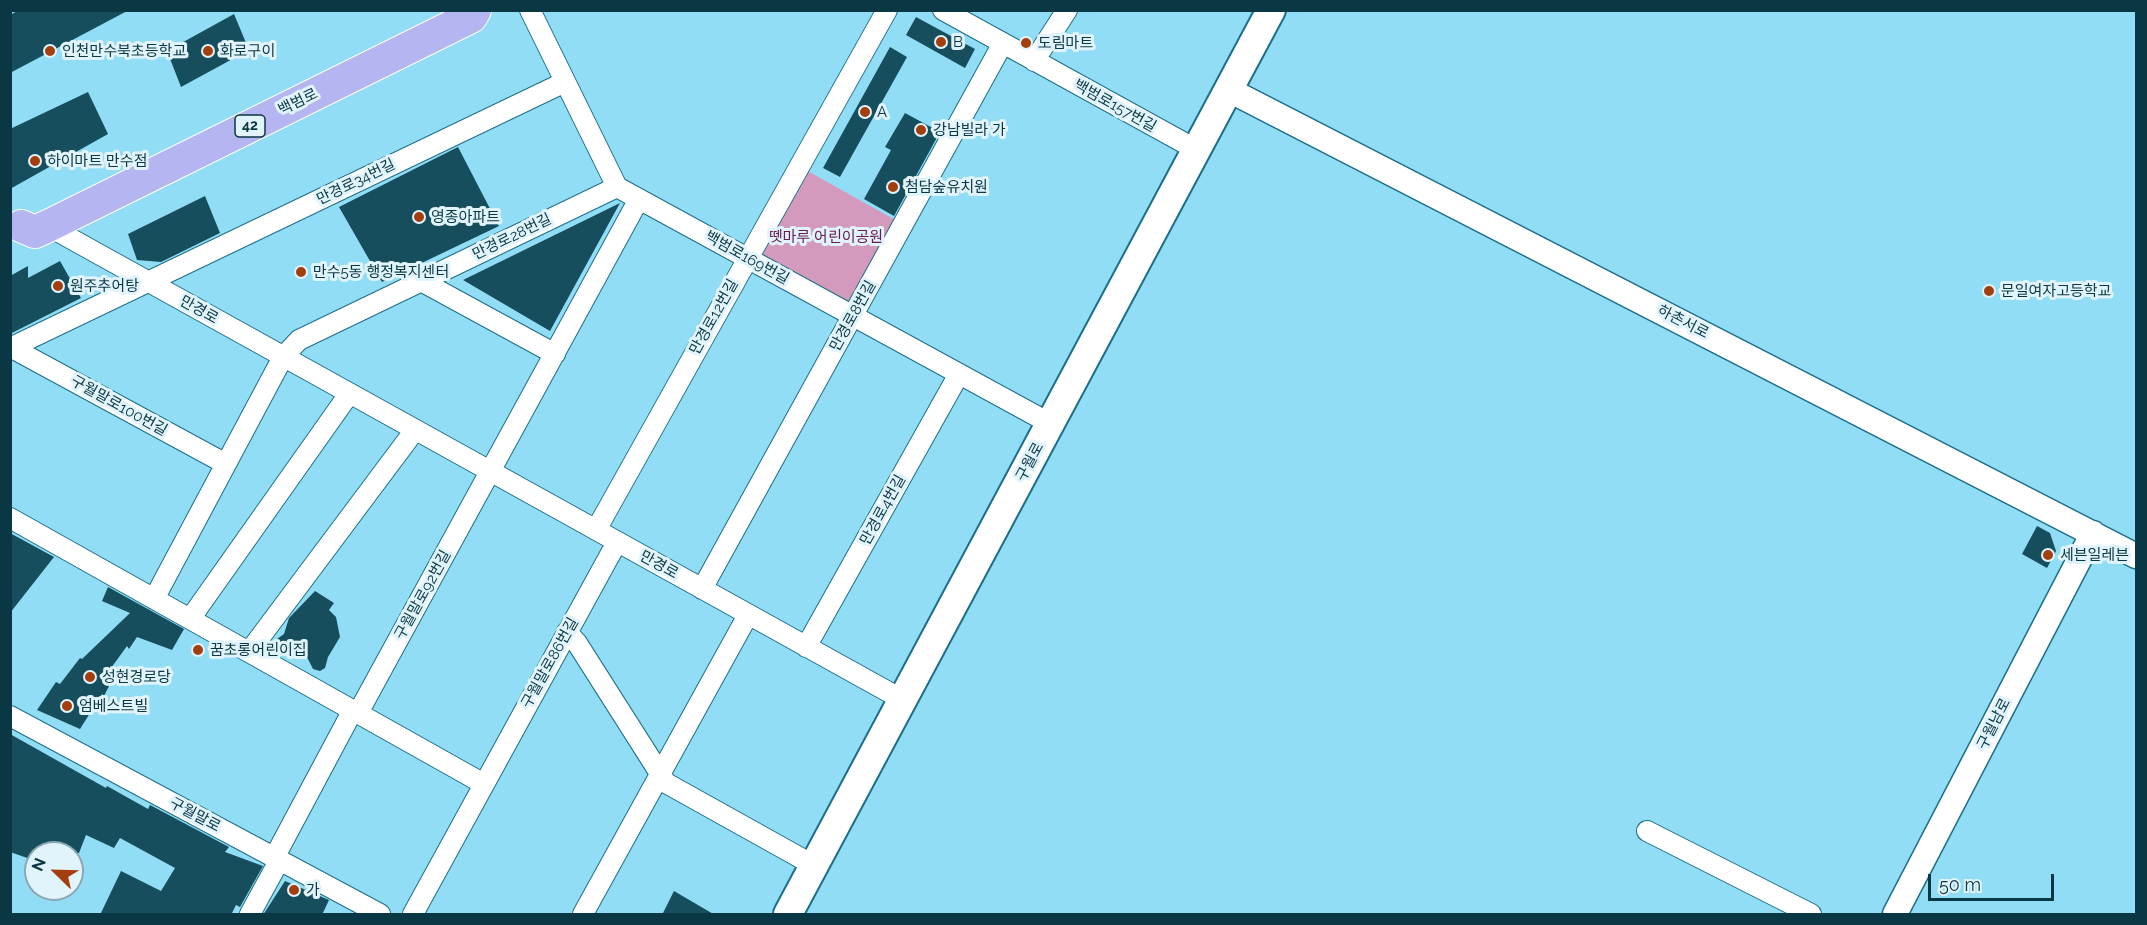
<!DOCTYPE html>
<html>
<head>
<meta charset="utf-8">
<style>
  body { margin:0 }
  #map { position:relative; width:2147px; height:925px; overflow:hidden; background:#91ddf6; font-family:Raleway,sans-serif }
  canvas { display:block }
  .frame { position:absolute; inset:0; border:12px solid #093744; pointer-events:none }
  .north { position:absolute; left:24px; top:841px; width:60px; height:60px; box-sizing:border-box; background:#e2f4fb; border:2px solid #8ba8b2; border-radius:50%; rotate:293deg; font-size:16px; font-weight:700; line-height:24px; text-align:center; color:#093744 }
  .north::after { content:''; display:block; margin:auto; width:21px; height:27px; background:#a33e0f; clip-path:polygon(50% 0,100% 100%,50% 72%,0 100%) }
  .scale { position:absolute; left:1928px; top:874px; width:126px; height:27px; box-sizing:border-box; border:3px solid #093744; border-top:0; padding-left:8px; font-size:18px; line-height:21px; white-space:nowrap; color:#093744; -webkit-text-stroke:4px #e2f4fb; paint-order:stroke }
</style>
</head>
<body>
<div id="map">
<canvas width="2147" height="925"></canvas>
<div class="frame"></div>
<div class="north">N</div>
<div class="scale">50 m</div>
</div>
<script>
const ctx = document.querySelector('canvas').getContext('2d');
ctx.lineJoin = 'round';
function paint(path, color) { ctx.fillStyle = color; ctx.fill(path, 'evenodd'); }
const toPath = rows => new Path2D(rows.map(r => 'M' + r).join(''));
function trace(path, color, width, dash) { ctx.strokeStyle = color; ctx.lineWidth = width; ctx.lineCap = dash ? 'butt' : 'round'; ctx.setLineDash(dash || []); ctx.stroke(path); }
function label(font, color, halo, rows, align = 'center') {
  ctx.font = font + ' Raleway,"Noto Sans KR",sans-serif'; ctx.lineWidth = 6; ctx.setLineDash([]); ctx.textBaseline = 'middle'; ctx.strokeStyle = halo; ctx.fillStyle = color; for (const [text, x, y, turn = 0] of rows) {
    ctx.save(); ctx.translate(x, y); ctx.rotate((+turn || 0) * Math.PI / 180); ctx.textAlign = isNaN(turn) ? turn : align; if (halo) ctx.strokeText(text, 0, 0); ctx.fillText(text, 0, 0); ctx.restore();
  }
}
paint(toPath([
  [804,169,897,221,847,306,756,252]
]), '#d39abe');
paint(toPath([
  [19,10,129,10,10,73,10,15],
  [234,14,249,50,181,87,167,51],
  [916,17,975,49,965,68,906,35],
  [890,47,907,57,840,177,823,168],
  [88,92,108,134,10,189,10,129],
  [905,113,940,132,894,216,864,199,891,150,885,147],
  [458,147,499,226,382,282,339,207],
  [205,196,220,233,161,262,137,260,128,234],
  [620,203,550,331,463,280],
  [60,261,81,298,10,334,10,276,28,266,28,278],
  [2037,526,2050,533,2056,551,2047,568,2022,554],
  [10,533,54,557,10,613],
  [108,587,184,629,172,650,137,637,129,649,127,646,106,675,112,680,104,696,102,694,80,729,37,710,56,682,60,684,80,658,82,659,130,613,102,601],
  [315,591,334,603,329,610,336,617,340,637,328,657,325,668,320,671,313,669,307,657,288,648,284,652,278,651,275,645,277,639,284,634,289,618],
  [10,734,106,788,107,786,148,809,150,805,229,847,225,852,263,866,240,907,236,905,231,915,100,915,121,871,161,891,175,868,120,838,114,848,86,835,79,853,36,853,36,861,10,852],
  [285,881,329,900,322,915,263,915],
  [674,891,715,915,662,915]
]), '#164e5e');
const minor = toPath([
  [530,10,617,187,1051,424],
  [943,10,1197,150],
  [1034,61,1067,10],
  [48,226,903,700],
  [421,281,555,354],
  [10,348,565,82],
  [12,348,226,464],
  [10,518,484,784],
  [596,530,887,10],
  [702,589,1003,43],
  [154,599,283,357,299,340,617,187],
  [190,619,349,394],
  [567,632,577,643,666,783,815,866],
  [806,647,959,374],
  [249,652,415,430],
  [358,713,639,199],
  [10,716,380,914],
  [1647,831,1811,914],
  [274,858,353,710],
  [250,914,279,861],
  [413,914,617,542],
  [583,914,748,615]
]);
const tertiary = toPath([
  [1229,90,2136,556],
  [1895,914,2093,533]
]);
const secondary = toPath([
  [788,914,1271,10]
]);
const primary = toPath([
  [21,226,35,232,48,226,471,17,475,10]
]);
trace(minor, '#1c6f86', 22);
trace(tertiary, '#1c6f86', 27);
trace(secondary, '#1c6f86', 32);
trace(primary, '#fff', 34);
trace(minor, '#fff', 20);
trace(tertiary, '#fff', 24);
trace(secondary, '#fff', 28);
trace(primary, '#b4b5f1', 32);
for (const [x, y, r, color] of [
  [941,42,6,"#a33e0f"],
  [1026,43,6,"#a33e0f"],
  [50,51,6,"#a33e0f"],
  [208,51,6,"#a33e0f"],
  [865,112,6,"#a33e0f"],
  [921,130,6,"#a33e0f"],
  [35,161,6,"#a33e0f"],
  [893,187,6,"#a33e0f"],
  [419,217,6,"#a33e0f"],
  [301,272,6,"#a33e0f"],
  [58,286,6,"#a33e0f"],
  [1989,291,6,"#a33e0f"],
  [2048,555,6,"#a33e0f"],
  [198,650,6,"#a33e0f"],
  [90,677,6,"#a33e0f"],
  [67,706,6,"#a33e0f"],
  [294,890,6,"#a33e0f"]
]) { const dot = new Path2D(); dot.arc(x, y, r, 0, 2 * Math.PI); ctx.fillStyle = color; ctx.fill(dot); trace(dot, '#e2f4fb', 2); }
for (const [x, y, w] of [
  [250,126,30]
]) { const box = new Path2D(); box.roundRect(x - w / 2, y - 11, w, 22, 4.5); ctx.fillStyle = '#e2f4fb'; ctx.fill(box); trace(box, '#093744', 1.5); }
label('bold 14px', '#093744', null, [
  ["42",250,126]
]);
label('15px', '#093744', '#e2f4fb', [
  ["B",953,42],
  ["도림마트",1038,43],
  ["인천만수북초등학교",62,51],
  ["화로구이",220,51],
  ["A",877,112],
  ["강남빌라 가",933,130],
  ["하이마트 만수점",47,161],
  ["첨담숲유치원",905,187],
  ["영종아파트",431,217],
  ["만수5동 행정복지센터",313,272],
  ["원주추어탕",70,286],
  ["문일여자고등학교",2001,291],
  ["세븐일레븐",2060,555],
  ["꿈초롱어린이집",210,650],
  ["성현경로당",102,677],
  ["엄베스트빌",79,706],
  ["가",306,890]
], 'left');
label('15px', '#093744', '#e2f4fb', [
  ["백범로",298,102,-26],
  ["백범로157번길",1115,106,29],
  ["만경로34번길",356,182,-26],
  ["만경로28번길",512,237,-26],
  ["백범로169번길",747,258,29],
  ["만경로",199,310,29],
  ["만경로8번길",853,316,-61],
  ["만경로12번길",714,317,-61],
  ["하촌서로",1683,322,27],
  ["구월말로100번길",119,406,29],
  ["구월로",1030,462,-62],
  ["만경로4번길",883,510,-61],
  ["만경로",659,565,29],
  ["구월말로92번길",423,595,-61],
  ["구월말로86번길",550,663,-61],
  ["구월남로",1994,724,-63],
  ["구월말로",195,815,28]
]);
label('15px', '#6a1a54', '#e2f4fb', [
  ["뗏마루 어린이공원",826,237]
]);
</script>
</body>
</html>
